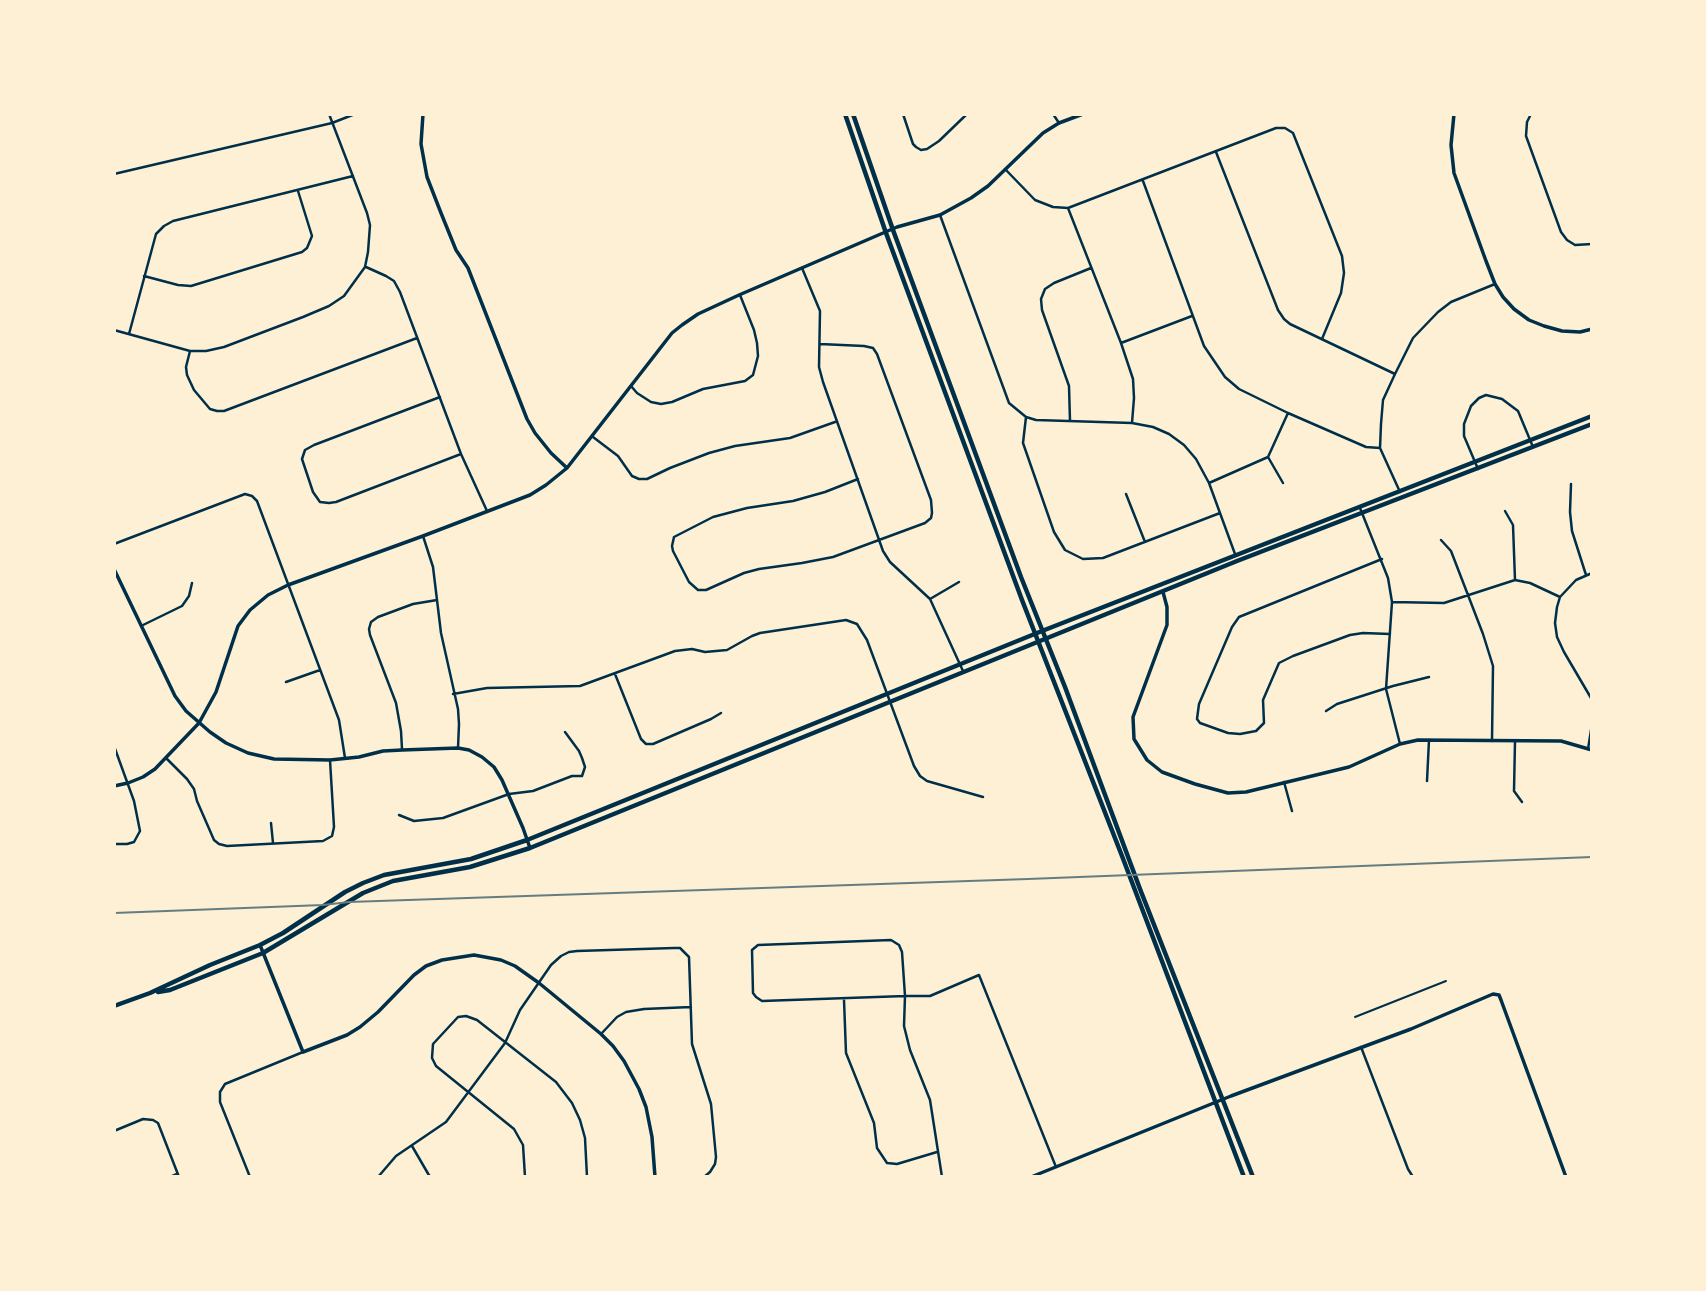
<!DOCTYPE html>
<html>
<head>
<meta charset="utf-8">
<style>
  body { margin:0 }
  #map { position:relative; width:1706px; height:1291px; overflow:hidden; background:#fdf0d5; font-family:Roboto,sans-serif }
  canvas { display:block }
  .frame { position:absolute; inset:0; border:116px solid #fdf0d5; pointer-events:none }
</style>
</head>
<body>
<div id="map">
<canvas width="1706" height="1291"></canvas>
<div class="frame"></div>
</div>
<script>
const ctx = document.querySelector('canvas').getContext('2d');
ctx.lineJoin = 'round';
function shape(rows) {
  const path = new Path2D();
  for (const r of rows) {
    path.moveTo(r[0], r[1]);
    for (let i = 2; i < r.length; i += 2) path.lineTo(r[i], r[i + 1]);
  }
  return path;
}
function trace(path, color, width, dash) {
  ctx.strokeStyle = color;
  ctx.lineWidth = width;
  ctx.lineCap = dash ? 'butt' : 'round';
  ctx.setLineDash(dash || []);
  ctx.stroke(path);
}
const service = shape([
  [1355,1017,1446,981]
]);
const minor = shape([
  [903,114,913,144,916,147,921,150,927,149,939,141,967,114],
  [1053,114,1059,123],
  [1531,114,1527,122,1526,136,1561,232,1567,240,1575,245,1592,244],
  [1216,152,1278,310,1284,319,1290,324,1395,374],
  [1005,169,1035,200,1053,207,1068,208,1276,128,1285,128,1293,133,1342,256,1344,273,1341,293,1322,339],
  [114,174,332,123,355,114],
  [1143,181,1204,346,1225,377,1239,389,1288,413,1366,447,1380,448],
  [1068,208,1121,343,1133,379,1134,398,1132,423],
  [940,215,1009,403,1026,417,1036,420,1132,423,1153,427,1169,434,1184,445,1196,459,1209,483,1235,554],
  [366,267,386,276,394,281,400,292,461,454,487,511],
  [802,268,820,311,819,367,823,382,883,551,890,562,930,599,963,671],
  [144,276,178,285,191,286,302,252,307,248,312,236,298,191],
  [114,330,190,351,206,351,224,347,303,317,329,306,344,296,365,267,368,252,370,225,367,213,329,114],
  [129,334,156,234,164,226,173,221,353,176],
  [1121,343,1192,316],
  [820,344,864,346,873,348,877,354,931,500,932,513,931,518,925,523,833,557,802,563,759,569,744,573,706,590,698,590,689,582,673,551,672,546,674,537,713,517,747,508,793,501,825,492,858,479],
  [190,351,186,367,187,375,194,390,210,409,217,411,224,411,417,338],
  [631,386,637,393,651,402,661,404,672,402,703,389,745,381,753,375,758,356,757,343,754,330,740,295],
  [440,397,314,445,305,450,302,459,313,492,320,502,329,503,336,502,461,454],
  [1026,417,1023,443,1054,532,1065,550,1083,559,1103,558,1220,513],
  [1070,421,1069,386,1042,310,1041,299,1045,289,1054,283,1091,268],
  [593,437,618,456,632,476,639,479,647,479,670,468,709,453,735,446,790,438,835,422],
  [1268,457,1283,483],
  [1478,469,1464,436,1464,424,1471,406,1479,398,1486,395,1502,399,1518,411,1533,447],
  [1209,483,1268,457,1288,413],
  [1571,484,1570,512,1572,531,1586,575],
  [1400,492,1380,448,1381,424,1383,400,1395,374,1413,338,1438,312,1451,302,1495,284],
  [1126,494,1145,542],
  [1360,508,1388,578,1392,602,1386,689,1400,744],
  [1505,511,1513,525,1515,580],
  [423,536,433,567,441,633,458,709,459,724,458,748],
  [1441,540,1451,551,1483,634,1493,666,1492,741],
  [114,544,245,494,252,496,257,501,339,720,345,758],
  [1382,559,1239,617,1232,627,1199,704,1197,719,1200,723,1228,733,1240,734,1256,731,1264,723,1263,700,1279,663,1293,656,1350,635,1363,633,1390,634],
  [1592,573,1576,580,1560,597,1557,607,1555,623,1557,637,1564,652,1591,698,1592,703],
  [930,599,959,582],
  [1392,602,1444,603,1515,580,1530,583,1560,597],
  [141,626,182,606,189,596,192,583],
  [615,674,641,739,646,744,653,744,711,719,721,713],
  [286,682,320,670],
  [453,694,487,688,580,686,675,651,692,649,705,652,727,650,752,636,760,633,846,620,857,624,867,640,914,766,920,776,927,781,983,797],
  [1326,711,1337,704,1393,686,1429,677],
  [1515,741,1514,791,1522,802],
  [114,746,134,801,140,831,134,842,127,844,114,844],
  [402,749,401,731,396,703,370,635,369,629,371,622,378,617,413,604,437,600],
  [1588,749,1592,724],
  [166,758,187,779,194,789,197,801,214,840,219,844,227,846,323,841,332,836,334,827,330,760],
  [1427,781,1429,740],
  [1284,782,1292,811],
  [399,815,414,821,443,818,509,794,533,791,572,776,582,776,585,767,582,758,579,751,565,732],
  [271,823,273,843],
  [844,1000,846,1053,874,1123,877,1148,887,1163,897,1164,937,1152],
  [601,1034,617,1017,626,1012,644,1009,691,1007],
  [1361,1047,1408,1169,1413,1177],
  [114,1131,143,1119,153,1120,158,1123,179,1177],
  [412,1146,430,1177],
  [170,1177,177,1174],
  [250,1177,220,1102,220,1092,225,1084,303,1052],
  [378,1177,396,1156,446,1122,505,1043,520,1010,551,965,561,956,569,952,577,951,674,948,680,948,689,957,692,1044,711,1104,716,1157,715,1164,710,1172,704,1177],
  [525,1177,523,1145,514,1129,436,1066,432,1058,433,1044,458,1017,466,1016,477,1020,556,1082,572,1103,580,1120,585,1138,587,1177],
  [942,1177,930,1100,910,1050,904,1026,905,996,762,1001,756,997,753,993,752,950,758,945,891,940,899,945,902,952,905,996,930,996,979,975,1056,1167]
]);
const tertiary = shape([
  [423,114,421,144,427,177,441,213,456,250,468,268,527,419,535,433,551,453,567,468],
  [1454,114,1451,145,1454,173,1486,261,1495,284,1503,297,1514,309,1529,320,1544,326,1562,331,1580,332,1592,329],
  [114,569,175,696,186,711,210,732,226,743,248,753,274,759,330,760,359,757,383,751,402,750,458,748,469,750,482,757,494,767,502,780,523,828,530,848],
  [1163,592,1167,607,1167,625,1133,717,1134,739,1147,760,1162,772,1195,784,1228,793,1246,792,1349,767,1400,744,1418,740,1561,741,1592,750],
  [114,786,128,783,143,777,155,769,199,723,216,692,238,626,250,610,268,595,288,585,423,536,530,495,546,485,567,468,672,333,682,325,698,314,739,295,897,227,940,215,971,198,988,186,1043,133,1059,123,1083,114],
  [260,945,303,1052,347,1035,360,1027,378,1012,414,975,426,966,442,960,474,955,501,960,515,966,539,983,601,1034,613,1046,624,1061,639,1089,646,1107,652,1137,655,1177],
  [1031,1177,1231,1096,1411,1029,1493,994,1499,995,1501,1000,1566,1177]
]);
const secondary = shape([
  [158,992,170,990,263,953,363,893,393,881,470,867,530,848,1237,561,1592,424],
  [114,1006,150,993,210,965,260,945,283,933,345,892,363,883,384,875,471,859,527,840,1042,631,1592,416]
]);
const primary = shape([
  [845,114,886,233,1022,600,1122,856,1244,1177],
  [853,114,893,230,1021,577,1065,687,1140,889,1253,1177]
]);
const rail = shape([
  [114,913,323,905,349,902,1028,879,1592,857]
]);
trace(service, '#003049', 2);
trace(minor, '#003049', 2.5);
trace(tertiary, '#003049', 3.5);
trace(secondary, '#003049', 4.5);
trace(primary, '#003049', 4.5);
trace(rail, '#657d81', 2);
</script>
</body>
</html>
